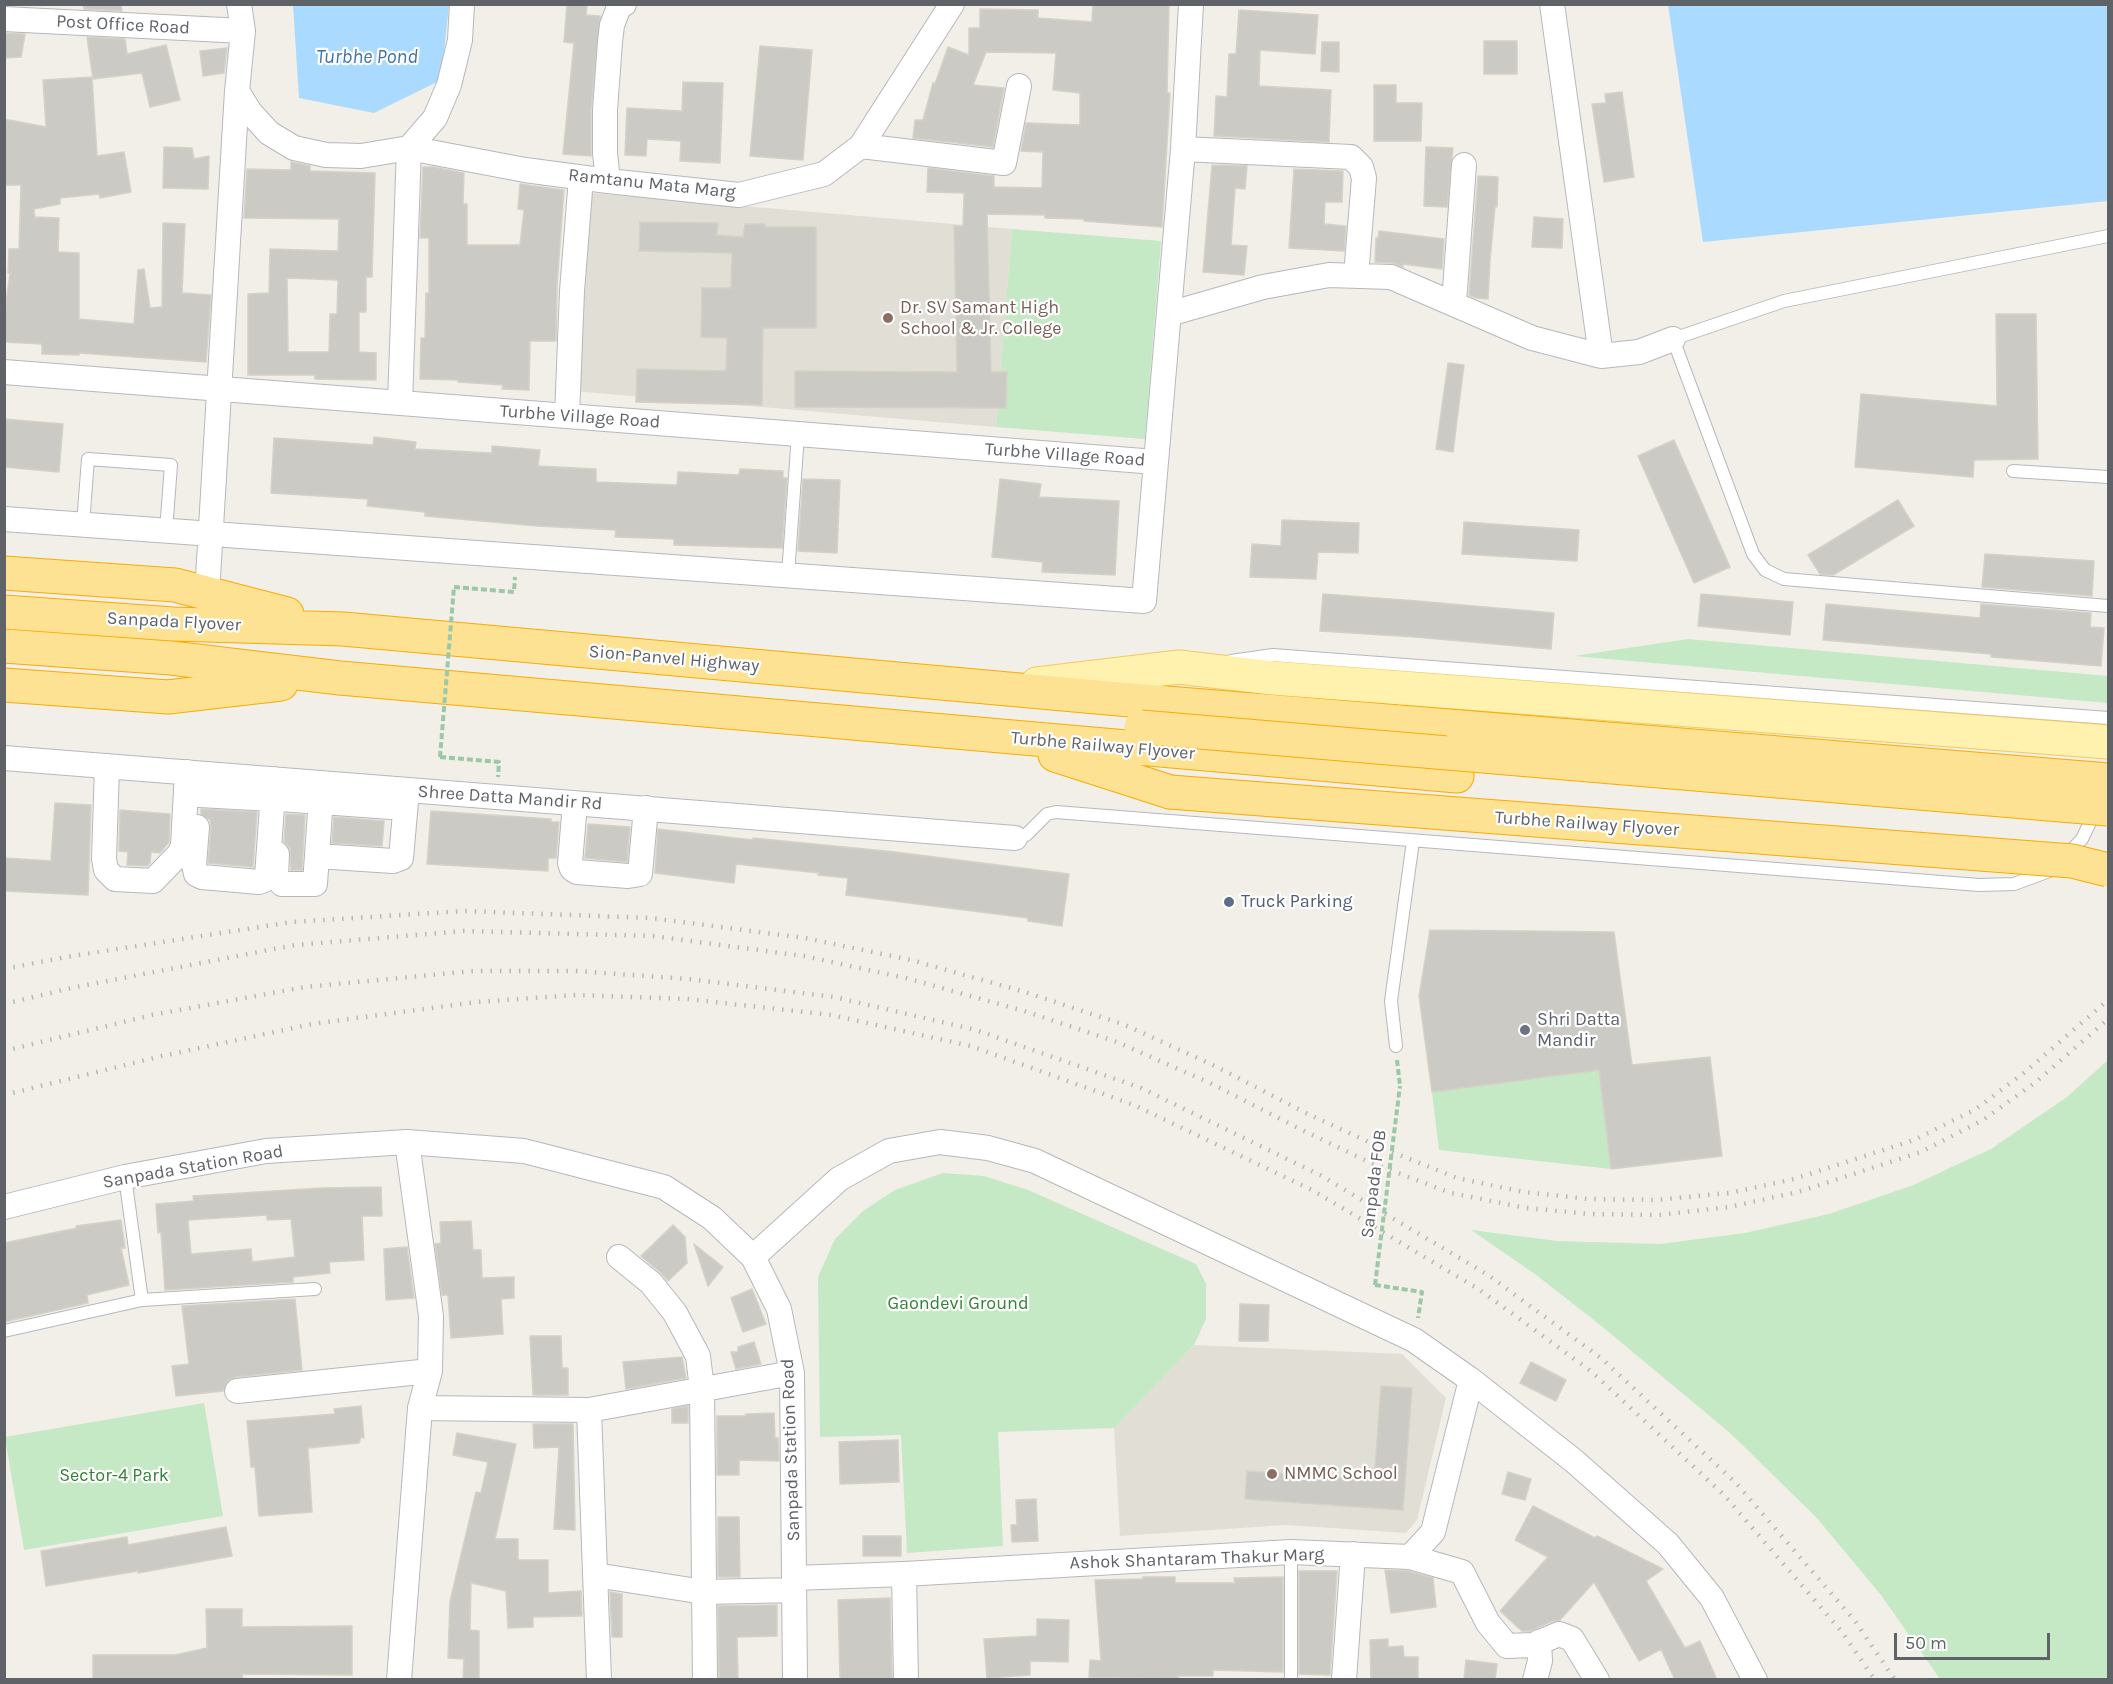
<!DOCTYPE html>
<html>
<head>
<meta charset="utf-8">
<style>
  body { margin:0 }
  #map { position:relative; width:2113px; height:1684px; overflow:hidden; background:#f1efe8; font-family:Karla,sans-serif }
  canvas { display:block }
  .frame { position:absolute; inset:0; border:6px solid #5f6368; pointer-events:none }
  .scale { position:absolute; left:1894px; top:1633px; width:156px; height:27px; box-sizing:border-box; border:3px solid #5f6368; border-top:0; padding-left:8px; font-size:18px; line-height:21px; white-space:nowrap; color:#5f6368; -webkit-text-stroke:4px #fff; paint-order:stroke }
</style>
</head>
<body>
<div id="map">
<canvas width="2113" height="1684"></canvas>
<div class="frame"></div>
<div class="scale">50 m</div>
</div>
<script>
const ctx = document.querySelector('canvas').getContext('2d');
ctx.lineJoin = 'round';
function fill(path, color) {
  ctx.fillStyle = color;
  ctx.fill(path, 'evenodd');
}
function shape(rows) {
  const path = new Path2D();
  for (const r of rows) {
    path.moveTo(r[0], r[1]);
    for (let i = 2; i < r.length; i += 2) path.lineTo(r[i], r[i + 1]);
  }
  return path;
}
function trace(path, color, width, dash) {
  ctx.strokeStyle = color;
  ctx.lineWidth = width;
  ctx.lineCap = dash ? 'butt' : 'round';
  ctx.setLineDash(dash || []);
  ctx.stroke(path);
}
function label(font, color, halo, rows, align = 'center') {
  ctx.font = font + ' Karla,sans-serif';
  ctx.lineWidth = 4.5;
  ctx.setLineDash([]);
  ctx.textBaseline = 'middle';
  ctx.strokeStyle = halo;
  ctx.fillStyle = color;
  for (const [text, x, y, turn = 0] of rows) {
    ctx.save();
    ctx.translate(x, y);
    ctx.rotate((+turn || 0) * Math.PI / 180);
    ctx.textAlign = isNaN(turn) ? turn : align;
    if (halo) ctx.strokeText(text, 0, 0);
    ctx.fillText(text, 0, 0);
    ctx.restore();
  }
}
const education = shape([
  [580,192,1012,229,996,427,562,390],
  [1194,1345,1402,1354,1446,1398,1417,1520,1406,1533,1286,1525,1120,1536,1114,1428]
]);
const green = shape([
  [1012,229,1161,241,1145,439,996,427],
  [1688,639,2108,676,2108,703,1574,656],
  [2108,1060,2108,1679,1940,1679,1881,1595,1816,1517,1729,1432,1599,1324,1535,1274,1471,1230,1557,1241,1660,1244,1745,1233,1829,1214,1911,1186,1991,1149,2067,1097],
  [1599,1070,1611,1169,1439,1150,1432,1092],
  [943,1173,984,1176,1028,1190,1196,1264,1206,1284,1206,1319,1194,1345,1114,1428,998,1432,1003,1546,907,1553,901,1435,820,1437,818,1277,835,1239,863,1211,895,1190],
  [204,1403,223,1516,24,1550,5,1437]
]);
const water = shape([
  [293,5,449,5,441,80,374,113,299,98],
  [1668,5,2108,5,2108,201,1703,242]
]);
const building = shape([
  [83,4,121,4,122,11,84,9,83,4],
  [567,4,587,4,586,15,600,16,591,109,591,156,563,154,574,43,564,42,567,4],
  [1093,4,1169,4,1167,93,1170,93,1162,227,1084,221,1084,219,1045,218,1045,215,987,214,991,372,1007,372,1006,408,795,407,795,371,957,372,954,226,963,226,964,193,927,192,928,168,994,176,994,187,1042,188,1043,152,1021,151,1026,123,1080,125,1080,93,1053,90,1056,53,986,52,973,85,1004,88,993,147,913,138,915,120,923,120,933,83,935,84,948,47,969,55,969,28,980,28,980,9,1038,10,1038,18,1092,22,1093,4],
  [1239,10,1318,15,1315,54,1260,50,1259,86,1331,90,1329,142,1214,136,1216,96,1227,97,1229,54,1236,54,1239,10],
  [4,33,25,34,21,57,4,58,4,33],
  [87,37,125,39,127,54,166,45,180,100,150,107,142,73,93,79,87,37],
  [1484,41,1517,41,1517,74,1484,74,1484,41],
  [1322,42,1339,42,1339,72,1321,71,1322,42],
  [760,46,812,50,803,160,750,156,760,46],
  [227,48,224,73,203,76,200,51,227,48],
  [92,77,97,156,124,152,131,192,100,198,99,194,60,198,60,204,34,209,35,217,59,218,58,252,79,253,79,319,134,324,138,270,144,269,150,308,162,307,163,223,185,224,182,293,211,295,206,362,79,353,79,355,42,354,42,344,4,342,4,317,10,273,8,273,9,249,19,249,21,185,4,185,4,119,46,127,43,80,92,77],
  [683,82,723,83,720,163,680,161,681,141,647,139,646,156,625,155,627,108,682,111,683,82],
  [1374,85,1396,85,1396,103,1422,103,1421,141,1374,141,1374,85],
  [1622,92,1634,177,1604,182,1592,104,1606,103,1605,94,1622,92],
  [164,147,192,148,194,159,209,156,208,189,163,188,164,147],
  [1426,147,1453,148,1447,207,1424,206,1426,147],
  [291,162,310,166,310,171,375,173,372,277,366,277,366,312,359,312,359,352,376,353,376,380,315,379,315,375,248,375,248,294,269,293,270,249,338,251,339,219,244,218,247,169,291,170,291,162],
  [287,278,338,280,337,314,330,314,329,352,288,352,287,278],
  [1212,165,1247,166,1245,189,1235,188,1231,245,1247,246,1244,275,1203,272,1212,165],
  [423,167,434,167,464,173,463,204,467,204,467,245,520,245,524,210,518,209,520,184,564,190,557,285,556,341,530,341,529,390,502,389,503,385,458,382,458,380,420,379,421,338,425,338,426,293,429,293,429,238,420,238,423,167],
  [1294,169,1343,171,1342,202,1325,202,1324,224,1346,226,1344,251,1289,248,1294,169],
  [1478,176,1498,177,1497,207,1495,207,1490,260,1488,299,1476,298,1469,295,1478,176],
  [1534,217,1563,219,1562,248,1532,247,1534,217],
  [640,222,718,223,717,235,743,237,745,224,765,224,765,227,816,227,816,328,763,328,762,405,636,402,637,369,726,371,727,338,701,337,702,288,731,288,732,253,639,251,640,222],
  [1379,231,1444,239,1442,269,1403,264,1403,267,1392,263,1375,262,1376,238,1378,238,1379,231],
  [1996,314,2036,314,2038,459,1974,460,1973,477,1855,467,1861,394,1997,406,1996,314],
  [1448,363,1464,365,1453,452,1436,449,1448,363],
  [4,419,63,424,59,472,4,467,4,419],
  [374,437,416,442,415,449,492,453,492,446,540,450,538,466,596,469,596,482,677,485,678,472,739,475,740,469,783,471,783,478,787,478,782,548,674,545,674,539,615,537,616,530,537,526,425,516,425,512,367,506,368,499,271,493,274,438,373,445,374,437],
  [1674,440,1730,567,1694,583,1638,456,1674,440],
  [803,479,840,480,837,553,798,551,803,479],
  [1000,479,1041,484,1039,497,1119,501,1115,575,1042,572,1043,562,992,557,1000,479],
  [1898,500,1914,526,1833,575,1820,574,1808,555,1898,500],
  [1282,520,1359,523,1358,553,1318,552,1316,579,1250,577,1252,544,1281,546,1282,520],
  [1464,522,1579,530,1577,561,1462,554,1464,522],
  [1985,554,2094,561,2092,596,1982,587,1985,554],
  [1323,594,1417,601,1554,613,1551,649,1415,637,1320,631,1323,594],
  [1701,594,1793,602,1790,635,1698,626,1701,594],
  [1826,604,1980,618,1981,604,2091,613,2090,627,2104,628,2101,666,1991,657,1991,654,1823,640,1826,604],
  [55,803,91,805,88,895,4,891,4,858,51,861,55,803],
  [201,809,257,812,253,867,208,863,211,828,210,820,201,814,201,809],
  [120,810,170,814,169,842,160,853,151,852,150,863,147,866,127,865,128,852,119,851,120,810],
  [431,811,551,819,551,822,559,822,556,858,548,858,548,871,427,864,431,811],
  [286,814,305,815,302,870,291,870,290,848,284,842,286,814],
  [334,817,384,821,382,846,332,843,334,817],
  [588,824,630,827,627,862,585,858,588,824],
  [658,829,753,840,753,838,895,852,1069,874,1062,926,1028,921,1028,918,846,895,848,878,818,875,819,873,736,864,734,883,655,873,658,829],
  [1430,930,1614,932,1632,1065,1710,1057,1722,1156,1611,1169,1599,1070,1432,1092,1419,996,1430,930],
  [381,1187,382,1216,362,1216,364,1260,329,1262,330,1273,293,1277,293,1282,165,1290,161,1232,158,1233,156,1204,194,1201,193,1196,322,1188,381,1187],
  [267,1215,267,1220,291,1219,295,1257,252,1262,251,1249,191,1254,188,1220,267,1215],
  [121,1220,125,1248,121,1248,129,1285,87,1295,88,1303,4,1322,4,1243,77,1228,76,1226,121,1220],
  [471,1221,473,1250,481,1250,482,1278,514,1277,514,1298,501,1299,503,1334,451,1338,448,1295,442,1295,435,1244,441,1243,440,1222,471,1221],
  [673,1225,685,1237,687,1263,668,1281,660,1272,641,1256,673,1225],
  [694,1244,723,1267,708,1286,694,1244],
  [407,1247,414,1298,386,1300,384,1249,407,1247],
  [752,1289,766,1324,743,1332,731,1298,752,1289],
  [295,1299,302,1370,236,1377,228,1380,223,1391,176,1396,172,1366,189,1364,182,1306,295,1299],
  [1240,1304,1269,1305,1268,1341,1239,1341,1240,1304],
  [530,1336,561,1336,562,1368,568,1368,568,1395,533,1395,530,1336],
  [754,1342,761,1364,736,1369,731,1352,738,1352,738,1347,754,1342],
  [682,1357,686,1378,626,1389,623,1362,682,1357],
  [1531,1362,1566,1380,1556,1401,1520,1383,1531,1362],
  [1381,1386,1412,1388,1403,1510,1245,1499,1247,1471,1374,1480,1381,1386],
  [361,1406,364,1438,361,1437,359,1443,308,1448,312,1512,259,1516,255,1467,251,1467,247,1421,335,1414,334,1409,361,1406],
  [688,1406,688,1423,672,1423,672,1409,688,1406],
  [774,1413,775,1438,778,1438,779,1461,739,1460,739,1475,717,1475,717,1416,746,1416,746,1414,774,1413],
  [533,1424,573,1424,575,1530,554,1529,559,1447,534,1448,533,1424],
  [457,1433,516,1444,495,1539,518,1539,518,1560,548,1560,548,1593,581,1591,582,1616,533,1617,533,1627,508,1628,506,1591,471,1583,470,1630,479,1631,479,1680,463,1680,464,1659,448,1658,450,1601,476,1492,481,1493,488,1462,453,1455,457,1433],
  [898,1440,899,1482,840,1484,839,1442,898,1440],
  [1508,1472,1531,1479,1525,1500,1502,1494,1508,1472],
  [1036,1499,1038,1541,1012,1542,1011,1525,1017,1525,1016,1500,1036,1499],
  [1533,1506,1595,1538,1597,1536,1663,1569,1646,1581,1685,1648,1700,1641,1717,1680,1675,1680,1661,1649,1639,1661,1594,1582,1559,1621,1553,1621,1530,1631,1522,1631,1500,1611,1548,1557,1515,1540,1533,1506],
  [718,1517,739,1517,740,1577,718,1577,718,1517],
  [226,1527,232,1556,138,1573,138,1571,46,1586,41,1551,127,1537,128,1545,226,1527],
  [863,1536,901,1536,901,1556,863,1556,863,1536],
  [1385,1570,1408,1571,1433,1578,1436,1607,1391,1613,1385,1570],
  [1299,1571,1337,1571,1330,1675,1299,1674,1299,1571],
  [1143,1577,1175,1577,1175,1583,1235,1583,1234,1578,1283,1577,1283,1672,1213,1670,1213,1676,1178,1676,1178,1679,1089,1677,1090,1660,1101,1661,1095,1580,1143,1579,1143,1577],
  [610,1592,622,1594,622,1637,612,1637,610,1592],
  [890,1598,892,1680,840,1680,838,1600,890,1598],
  [777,1605,777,1636,737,1637,738,1680,719,1680,718,1606,777,1605],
  [206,1609,242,1609,242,1627,352,1626,352,1675,242,1674,243,1680,93,1680,93,1655,175,1655,207,1648,206,1609],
  [1037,1619,1069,1620,1068,1662,1030,1661,1030,1675,987,1678,984,1639,1037,1636,1037,1619],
  [1388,1639,1388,1647,1403,1646,1404,1657,1418,1657,1418,1680,1371,1680,1370,1640,1388,1639],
  [1466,1660,1497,1664,1495,1680,1464,1680,1466,1660]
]);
const path = shape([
  [454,587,514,592,515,577],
  [440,757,499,762,498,777],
  [1397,1060,1400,1086],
  [1375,1285,1422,1292,1418,1318]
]);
const service = shape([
  [2108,236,1784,301,1673,339,1753,554,1765,570,1784,579,2108,606],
  [2013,471,2108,477],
  [83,524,88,459,171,465,166,531],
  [788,575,798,434],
  [1231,661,1273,655,2108,718],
  [1015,838,1026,835,1047,814,1056,812,1979,885,2014,884,2052,870],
  [2065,857,2082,839,2096,810],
  [1396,1046,1391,1001,1413,841],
  [125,1177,142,1300],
  [4,1331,142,1300,315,1289],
  [1291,1552,1291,1680]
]);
const minor = shape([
  [239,4,243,31,237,91,250,112,269,133,294,148,326,155,361,156,409,148,435,118,449,85,460,40,462,4],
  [1552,4,1601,356],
  [4,19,243,31],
  [861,146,1004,163,1019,86],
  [1183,149,1351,157,1361,167,1364,178,1356,276],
  [608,181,605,153,605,110,610,42,612,25,619,7,624,4],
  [1454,303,1464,165],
  [1169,314,1263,287,1329,275,1391,277,1532,338,1601,356,1639,352,1673,339],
  [4,372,1156,462],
  [400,403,409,148,525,170,608,181,739,195,824,174,861,146,952,4],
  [567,416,572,291,581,178],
  [4,519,1144,601,1183,149,1191,4],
  [207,594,237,91],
  [4,758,1015,838],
  [107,766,104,859,106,870,115,879,153,881,179,854,183,846,187,772],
  [199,795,273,799],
  [280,799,405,808],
  [575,803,570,863,572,869,577,872,628,876,640,874,646,808],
  [197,827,194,865,196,874,202,877,259,882,264,880,267,876,274,779],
  [277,854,276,876,282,884,315,884,322,783],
  [317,856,393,861,401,858,407,790],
  [4,1207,125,1177,266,1151,407,1142,524,1151,664,1187,712,1218,753,1257,779,1309,792,1373,795,1680],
  [619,1257,651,1283,675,1313,698,1356,702,1389,705,1680],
  [753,1257,839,1179,889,1151,940,1142,988,1148,1035,1161,1414,1340,1471,1380,1574,1461,1668,1544,1712,1598,1755,1680],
  [237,1391,430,1371],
  [420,1408,589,1410,792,1373],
  [589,1410,599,1680],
  [1410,1557,1462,1572,1488,1623,1507,1646,1533,1645,1559,1634,1572,1639,1597,1680],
  [904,1574,906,1680],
  [595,1575,704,1592,794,1590],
  [794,1578,904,1574,1291,1552,1410,1557,1433,1532,1471,1380],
  [399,1680,420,1408,430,1371,431,1316,407,1142],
  [1344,1680,1353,1554],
  [1535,1680,1540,1661,1539,1642]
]);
const primary = shape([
  [1037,684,1179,667,1272,678,2108,742]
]);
const motorway = shape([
  [4,573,175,585,287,614],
  [4,612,173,624,343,629,1130,700,1461,727],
  [4,646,171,658,340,678,1457,776],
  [4,685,168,697,281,684],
  [1055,755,1170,792]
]);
const rail = shape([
  [4,969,66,957,292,922,464,911,651,918,805,938,911,960,1025,992,1125,1025,1215,1066,1310,1115,1382,1148,1457,1178,1524,1192,1588,1199,1656,1200,1729,1193,1794,1179,1914,1140,1976,1109,2025,1072,2108,1000],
  [4,1004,76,987,295,945,464,931,653,936,804,956,906,978,1024,1011,1117,1042,1210,1083,1302,1130,1371,1163,1451,1193,1526,1208,1590,1214,1659,1215,1729,1207,1798,1192,1921,1152,1983,1120,2036,1082,2108,1019],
  [4,1051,152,1015,305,987,473,971,576,971,688,979,834,997,976,1030,1141,1088,1320,1175,1488,1275,1601,1358,1736,1483,1855,1621,1895,1680],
  [4,1095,162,1056,312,1024,476,1002,576,995,688,999,831,1015,971,1046,1134,1105,1312,1190,1480,1290,1592,1372,1724,1495,1842,1632,1875,1680]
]);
const pathBridge = shape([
  [440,757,454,587],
  [1375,1285,1400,1086]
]);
const motorwayBridge = shape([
  [1141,727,2108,809],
  [1461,727,2108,780],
  [1170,792,2072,861,2108,870]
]);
const markers = [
  [888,318,6,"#8d6e63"],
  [1229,902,6,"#5c6f8a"],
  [1525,1030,6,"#6b7280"],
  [1272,1474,6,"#8d6e63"]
];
const streetNames = [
  ["Post Office Road",123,25,3],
  ["Ramtanu Mata Marg",652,184,6],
  ["Turbhe Village Road",580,417,4],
  ["Turbhe Village Road",1065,455,4],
  ["Sanpada Flyover",174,622,3],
  ["Sion-Panvel Highway",674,659,5],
  ["Turbhe Railway Flyover",1103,746,5],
  ["Shree Datta Mandir Rd",510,798,4],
  ["Turbhe Railway Flyover",1587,824,4],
  ["Sanpada Station Road",193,1167,-10],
  ["Sanpada FOB",1374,1184,-83],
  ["Sanpada Station Road",791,1450,-92],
  ["Ashok Shantaram Thakur Marg",1197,1559,-2]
];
const educationNames = [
  ["Dr. SV Samant High",900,308],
  ["School & Jr. College",900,329],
  ["NMMC School",1284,1474]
];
const serviceNames = [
  ["Truck Parking",1241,902]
];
const worshipNames = [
  ["Shri Datta",1537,1020],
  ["Mandir",1537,1041]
];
const parkNames = [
  ["Gaondevi Ground",958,1304],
  ["Sector-4 Park",114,1476]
];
const waterNames = [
  ["Turbhe Pond",367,57]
];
fill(education, '#e1ded6');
fill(green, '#c5e8c5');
fill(water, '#aadaff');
fill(building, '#cccac5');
trace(building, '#d6d1c6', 1.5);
trace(service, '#b5b8bc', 14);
trace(minor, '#b5b8bc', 26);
trace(primary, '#f2c960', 35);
trace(motorway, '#f9ab00', 35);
trace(path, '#9cc7a9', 4, [6, 3]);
trace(service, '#fff', 12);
trace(minor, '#fff', 24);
trace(primary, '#fff2af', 33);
trace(motorway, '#fde293', 33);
trace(rail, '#b6b7b8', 4.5, [1.5, 8]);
trace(motorwayBridge, '#f9ab00', 35, []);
trace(pathBridge, '#9cc7a9', 4, [6, 3]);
trace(motorwayBridge, '#fde293', 33);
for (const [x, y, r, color] of markers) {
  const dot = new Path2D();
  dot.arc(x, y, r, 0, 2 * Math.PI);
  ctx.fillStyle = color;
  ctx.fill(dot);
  trace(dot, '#fff', 2);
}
label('18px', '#5f6368', '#fff', streetNames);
label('18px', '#785e54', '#fff', educationNames, 'left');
label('18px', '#4e5e75', '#fff', serviceNames, 'left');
label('18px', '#5b616d', '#fff', worshipNames, 'left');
label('18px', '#348238', '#fff', parkNames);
label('italic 20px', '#4174aa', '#fff', waterNames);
</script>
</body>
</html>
